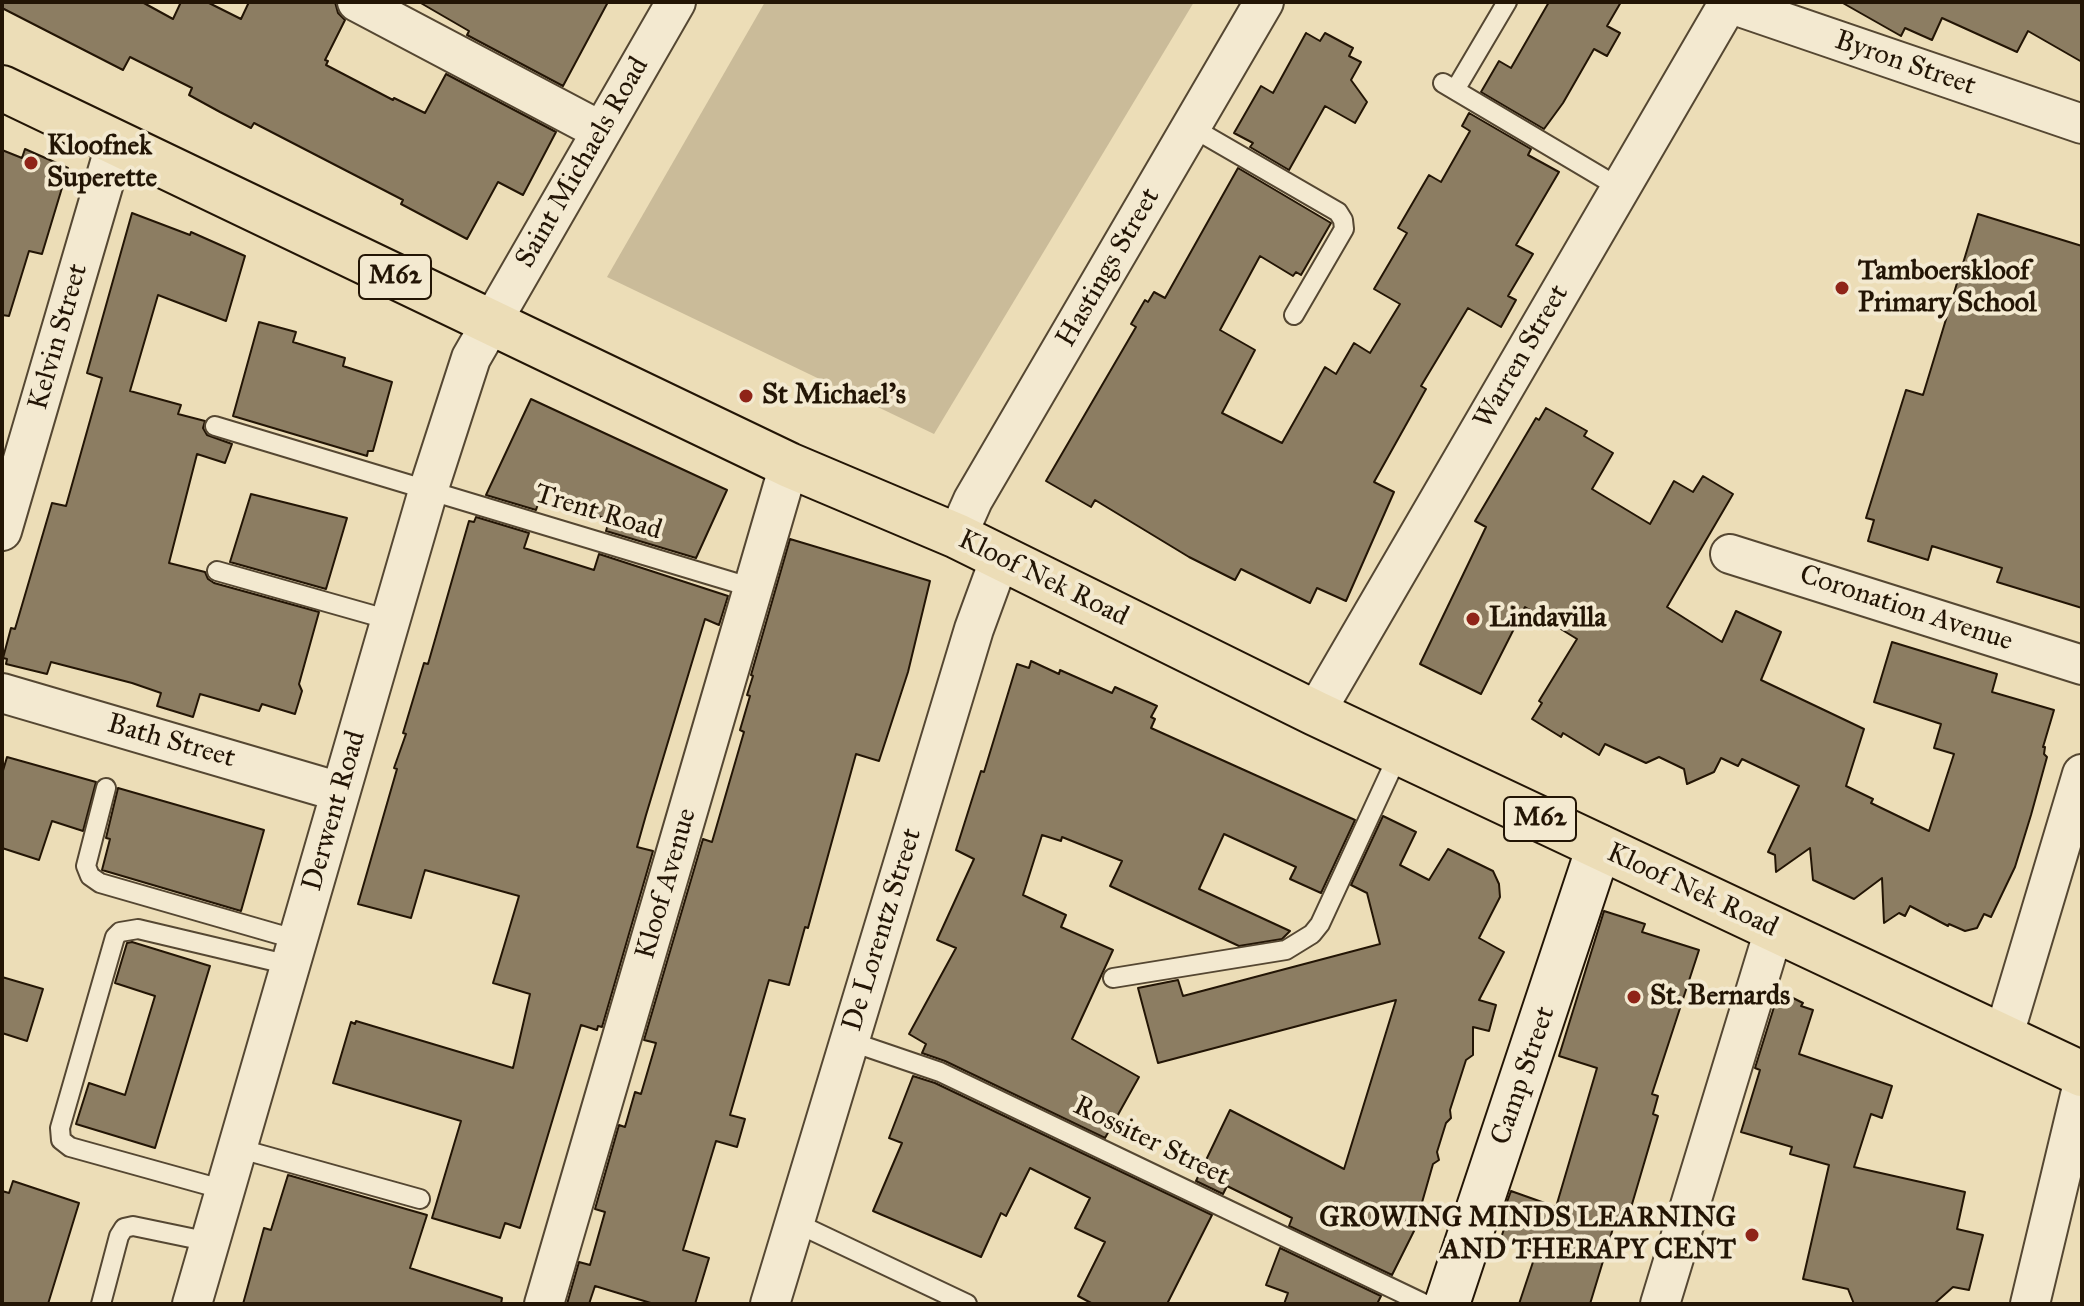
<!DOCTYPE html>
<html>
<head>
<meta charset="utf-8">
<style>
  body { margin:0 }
  #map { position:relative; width:2084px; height:1306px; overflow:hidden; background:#ecddb7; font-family:"IM FELL Great Primer",serif }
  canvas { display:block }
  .frame { position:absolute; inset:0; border:4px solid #231505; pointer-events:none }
</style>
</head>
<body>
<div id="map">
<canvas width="2084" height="1306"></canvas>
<div class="frame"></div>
</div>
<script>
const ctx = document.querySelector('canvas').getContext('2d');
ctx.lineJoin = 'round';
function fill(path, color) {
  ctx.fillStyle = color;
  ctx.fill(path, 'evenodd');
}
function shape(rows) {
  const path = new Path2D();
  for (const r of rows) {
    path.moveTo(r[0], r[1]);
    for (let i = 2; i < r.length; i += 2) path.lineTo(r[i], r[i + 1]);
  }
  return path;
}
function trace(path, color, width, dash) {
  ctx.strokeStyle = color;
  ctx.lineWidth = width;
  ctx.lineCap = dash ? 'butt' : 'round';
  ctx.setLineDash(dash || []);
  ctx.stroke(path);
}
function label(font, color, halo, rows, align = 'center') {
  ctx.font = font + ' "IM FELL Great Primer",serif';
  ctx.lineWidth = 8;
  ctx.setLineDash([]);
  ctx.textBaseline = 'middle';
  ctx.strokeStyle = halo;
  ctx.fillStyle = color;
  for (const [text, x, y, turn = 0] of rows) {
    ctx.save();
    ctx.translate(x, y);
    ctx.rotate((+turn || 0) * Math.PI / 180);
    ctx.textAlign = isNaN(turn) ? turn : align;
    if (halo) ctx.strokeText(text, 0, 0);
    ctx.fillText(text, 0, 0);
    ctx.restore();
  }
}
const green = shape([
  [765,2,1194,2,934,434,607,277]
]);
const building = shape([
  [2,2,142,2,173,19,181,2,207,2,241,19,249,2,335,2,338,13,345,20,325,60,328,61,326,65,393,100,394,98,425,113,446,74,556,132,523,195,498,182,467,239,401,204,403,200,254,123,251,128,220,112,189,95,192,88,130,57,123,70,2,8,2,2],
  [419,2,608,2,563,86,467,35,469,31,419,2],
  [1549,2,1621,2,1607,26,1620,33,1607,56,1594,49,1563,103,1544,129,1481,92,1499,61,1511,68,1549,2],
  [1841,2,2082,2,2082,62,2028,31,2017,52,1942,18,1932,40,1905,28,1901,36,1841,2],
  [1306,33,1320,41,1325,33,1353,48,1349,56,1361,62,1351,80,1367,102,1355,123,1325,106,1289,170,1250,147,1253,143,1234,133,1261,86,1273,93,1306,33],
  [1469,113,1531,149,1528,155,1559,172,1516,245,1533,254,1508,296,1516,300,1501,327,1468,308,1421,386,1426,389,1374,482,1394,492,1346,601,1317,588,1310,603,1241,569,1235,580,1189,557,1095,500,1091,507,1046,481,1136,327,1131,324,1145,300,1148,302,1154,292,1165,298,1238,168,1331,223,1301,275,1296,272,1293,276,1260,256,1220,330,1255,350,1222,413,1282,443,1325,367,1336,374,1354,343,1370,353,1400,304,1374,289,1407,233,1398,228,1429,175,1441,182,1470,131,1462,126,1469,113],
  [25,149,68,168,42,254,29,251,9,316,2,315,2,150,22,158,25,149],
  [132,213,190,235,191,232,245,256,226,321,158,295,130,391,181,405,178,414,205,421,203,428,207,435,232,444,225,463,197,454,169,563,205,572,208,579,214,583,319,612,299,684,302,691,295,714,262,704,259,711,200,694,193,717,157,706,161,693,132,683,51,662,47,674,6,664,7,659,3,658,11,628,15,629,52,503,66,506,102,378,87,373,132,213],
  [1978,214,2082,246,2082,608,1997,582,2002,568,1932,546,1928,560,1868,541,1874,520,1866,518,1906,390,1923,395,1978,214],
  [259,322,296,332,293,342,345,358,343,366,392,382,373,451,368,451,367,456,233,416,259,322],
  [531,399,727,490,696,558,606,531,609,521,543,489,536,510,486,495,531,399],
  [1546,408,1587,431,1584,436,1613,453,1592,489,1650,524,1674,481,1693,492,1703,476,1733,494,1667,607,1722,642,1736,611,1781,632,1761,680,1864,729,1846,786,1873,799,1871,803,1929,831,1954,754,1934,748,1941,724,1874,702,1892,642,1997,674,1992,692,2054,710,2043,747,2045,747,2044,754,2047,757,2031,815,2015,867,1991,917,1984,914,1977,928,1965,931,1949,924,1948,926,1910,906,1905,916,1899,913,1884,923,1882,878,1854,899,1813,880,1810,848,1776,872,1775,855,1768,852,1799,786,1742,759,1738,766,1721,758,1714,772,1687,784,1684,769,1659,757,1646,763,1605,744,1599,755,1563,733,1561,737,1532,719,1542,703,1539,701,1577,639,1525,607,1481,694,1420,664,1486,527,1475,521,1536,418,1539,420,1546,408],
  [251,494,347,518,326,589,230,562,251,494],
  [476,517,529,533,524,548,594,570,599,554,728,596,719,625,705,619,646,815,637,847,653,851,602,1027,598,1026,597,1030,581,1025,520,1228,505,1223,500,1238,432,1218,461,1121,333,1083,351,1022,355,1024,356,1021,513,1068,530,994,493,983,519,896,425,870,411,918,358,904,397,769,394,768,406,734,403,733,424,663,428,664,469,521,474,522,476,517],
  [790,539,930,581,908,672,879,761,856,754,808,928,805,927,789,985,769,980,730,1115,745,1119,737,1147,716,1141,683,1250,709,1258,695,1304,654,1304,595,1286,589,1304,567,1304,579,1262,590,1265,605,1212,595,1209,619,1125,625,1127,635,1092,641,1094,656,1043,644,1040,703,839,712,842,744,732,740,730,750,696,747,695,753,676,751,675,790,539],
  [1031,661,1059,674,1060,670,1112,693,1115,687,1157,706,1151,717,1155,719,1151,728,1355,820,1321,893,1290,879,1296,867,1224,834,1199,889,1290,931,1282,939,1239,946,1110,886,1122,861,1062,837,1061,841,1042,835,1023,895,1066,915,1061,927,1113,950,1072,1039,1139,1077,1105,1138,945,1061,922,1053,926,1044,909,1034,956,948,937,940,974,859,956,850,981,771,984,772,1017,664,1029,668,1031,661],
  [7,757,96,782,83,831,52,821,39,860,2,848,2,774,7,757],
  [118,788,264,830,241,911,102,870,110,839,106,838,118,788],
  [1383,816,1416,832,1400,865,1429,880,1448,849,1493,871,1499,884,1500,897,1479,938,1504,952,1479,1000,1496,1005,1489,1031,1473,1027,1473,1055,1466,1060,1450,1110,1451,1118,1446,1123,1437,1152,1439,1160,1433,1164,1421,1206,1425,1209,1392,1275,1289,1226,1292,1218,1227,1186,1223,1194,1196,1181,1230,1110,1344,1169,1396,1000,1158,1063,1138,988,1178,980,1183,996,1380,944,1367,893,1351,885,1383,816],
  [1604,911,1645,924,1642,932,1699,950,1652,1094,1658,1096,1653,1114,1658,1116,1625,1228,1614,1225,1590,1304,1519,1304,1536,1253,1500,1241,1506,1223,1503,1213,1511,1191,1556,1207,1597,1068,1559,1056,1604,911],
  [132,942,210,966,155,1148,76,1124,89,1083,125,1095,155,996,115,983,127,943,132,942],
  [2,977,43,989,27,1041,2,1033,2,977],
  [1779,991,1803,1003,1801,1006,1813,1010,1799,1054,1892,1086,1882,1118,1871,1114,1854,1167,1965,1192,1957,1229,1983,1235,1969,1290,1953,1287,1934,1304,1854,1304,1848,1289,1803,1279,1829,1165,1790,1154,1792,1147,1741,1132,1760,1070,1755,1068,1779,991],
  [913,1076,935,1083,1212,1215,1167,1304,1093,1304,1078,1296,1105,1242,1075,1228,1090,1198,1030,1168,1006,1216,1001,1213,981,1257,873,1211,902,1143,889,1138,913,1076],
  [288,1175,427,1215,410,1268,502,1298,501,1304,243,1304,264,1228,271,1230,288,1175],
  [13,1181,79,1203,48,1304,2,1304,2,1191,9,1193,13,1181],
  [1280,1248,1381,1296,1377,1304,1284,1304,1288,1293,1266,1285,1280,1248]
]);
const lane = shape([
  [1443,83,1620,188],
  [1455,90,1507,2],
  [1191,127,1338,212,1343,220,1344,229,1294,315],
  [215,426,753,588],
  [217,571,390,620],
  [106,788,86,866,90,876,100,883,298,940],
  [1113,978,1286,950,1312,934,1320,924,1399,753],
  [849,1041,940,1072,1425,1304],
  [237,1148,420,1199],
  [225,1190,70,1147,61,1140,60,1128,115,937,120,932,138,929,290,965],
  [794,1222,967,1304],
  [101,1304,119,1236,124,1228,133,1226,210,1242]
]);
const street = shape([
  [357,2,601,131],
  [1728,3,2082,124],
  [2,531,116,142],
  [957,536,973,500,1264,2],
  [1730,554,2082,665],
  [2,693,340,792],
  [1315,713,1729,2],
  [2003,1038,2082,774],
  [192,1304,428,491,471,358,676,2],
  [544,1304,789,465],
  [770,1304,974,629,1000,558],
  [1660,1304,1774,930],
  [2030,1304,2082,1087]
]);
const secondary = shape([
  [1447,1304,1599,847]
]);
const primary = shape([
  [2,88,789,465,957,536,1315,713,2082,1074]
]);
const markers = [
  [31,163,8,"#8f2418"],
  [1842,288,8,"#8f2418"],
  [746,396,8,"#8f2418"],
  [1473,619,8,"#8f2418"],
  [1634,997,8,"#8f2418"],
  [1752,1235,8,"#8f2418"]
];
const shields = [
  [395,277,72],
  [1540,819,72]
];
const shieldNames = [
  ["M62",395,277],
  ["M62",1540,819]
];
const streetNames = [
  ["Byron Street",1905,64,19],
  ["Saint Michaels Road",583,163,-60],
  ["Hastings Street",1109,268,-60],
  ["Kelvin Street",59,337,-74],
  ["Warren Street",1522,357,-60],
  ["Trent Road",598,513,17],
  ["Kloof Nek Road",1043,579,26],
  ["Coronation Avenue",1906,609,18],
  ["Bath Street",171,742,16],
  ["Derwent Road",335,811,-74],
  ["Kloof Avenue",667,884,-74],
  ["Kloof Nek Road",1692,891,25],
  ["De Lorentz Street",883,930,-73],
  ["Camp Street",1524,1076,-71],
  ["Rossiter Street",1151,1142,26]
];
const poiNames = [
  ["Kloofnek",47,147],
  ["Superette",47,179],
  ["Tamboerskloof",1858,272],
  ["Primary School",1858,304],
  ["St Michael's",762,396],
  ["Lindavilla",1489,619],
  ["St. Bernards",1650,997],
  ["GROWING MINDS LEARNING",1736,1219,"right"],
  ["AND THERAPY CENT",1736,1251,"right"]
];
fill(green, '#cabb99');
fill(building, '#8c7d62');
trace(building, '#231505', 2);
trace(lane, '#554732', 22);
trace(street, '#554732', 42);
trace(secondary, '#231505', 48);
trace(primary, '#231505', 48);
trace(lane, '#f3e9d0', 18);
trace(street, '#f3e9d0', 38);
trace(secondary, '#f3e9d0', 44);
trace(primary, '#ecddb7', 44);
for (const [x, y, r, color] of markers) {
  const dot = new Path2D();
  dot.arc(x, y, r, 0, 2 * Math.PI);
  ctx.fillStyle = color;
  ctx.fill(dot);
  trace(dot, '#f3e9d0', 3);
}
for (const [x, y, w] of shields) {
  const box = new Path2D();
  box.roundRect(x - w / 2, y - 22, w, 44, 6);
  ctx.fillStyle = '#f3e9d0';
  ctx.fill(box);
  trace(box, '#231505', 2);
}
label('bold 26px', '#231505', null, shieldNames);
label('28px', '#231505', '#f3e9d0', streetNames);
label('bold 28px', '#231505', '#f3e9d0', poiNames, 'left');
</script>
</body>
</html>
